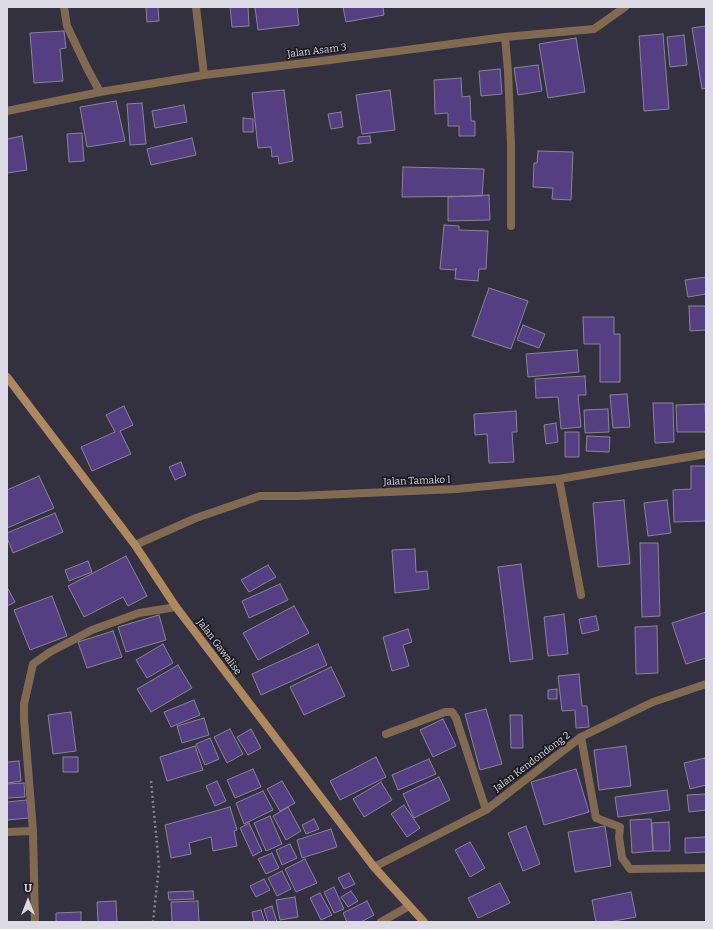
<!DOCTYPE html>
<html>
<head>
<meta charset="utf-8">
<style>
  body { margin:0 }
  #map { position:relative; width:713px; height:929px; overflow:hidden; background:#33303f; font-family:Bitter,serif }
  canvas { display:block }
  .frame { position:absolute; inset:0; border:8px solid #dcdbe5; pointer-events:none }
  .north { position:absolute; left:8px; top:881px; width:40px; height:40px; -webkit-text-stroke:3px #1a1920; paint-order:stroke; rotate:0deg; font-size:11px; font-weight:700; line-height:16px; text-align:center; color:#dcdbe5 }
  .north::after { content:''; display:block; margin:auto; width:14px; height:18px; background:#dcdbe5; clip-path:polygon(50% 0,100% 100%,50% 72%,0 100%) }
</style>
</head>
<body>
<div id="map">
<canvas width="713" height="929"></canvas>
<div class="frame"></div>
<div class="north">U</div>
</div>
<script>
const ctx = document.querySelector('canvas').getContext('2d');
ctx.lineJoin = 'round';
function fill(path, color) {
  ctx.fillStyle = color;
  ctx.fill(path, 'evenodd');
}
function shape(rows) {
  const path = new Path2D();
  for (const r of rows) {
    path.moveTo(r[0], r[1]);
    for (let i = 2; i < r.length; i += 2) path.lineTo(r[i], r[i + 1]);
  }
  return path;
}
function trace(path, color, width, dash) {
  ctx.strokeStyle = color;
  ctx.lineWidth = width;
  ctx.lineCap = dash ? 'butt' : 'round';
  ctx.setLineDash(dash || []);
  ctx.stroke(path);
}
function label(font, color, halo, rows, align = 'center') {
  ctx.font = font + ' Bitter,serif';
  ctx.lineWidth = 3.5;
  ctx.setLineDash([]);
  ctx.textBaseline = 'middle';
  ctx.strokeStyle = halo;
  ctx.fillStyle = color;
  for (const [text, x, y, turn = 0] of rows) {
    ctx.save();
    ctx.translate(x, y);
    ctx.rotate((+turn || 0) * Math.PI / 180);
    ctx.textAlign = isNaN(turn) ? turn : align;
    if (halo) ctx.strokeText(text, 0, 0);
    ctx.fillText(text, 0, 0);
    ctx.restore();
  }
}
const building = shape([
  [146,7,158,7,159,21,147,22,146,7],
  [230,7,248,7,249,26,232,27,230,7],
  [255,7,297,7,299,25,258,30,255,7],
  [343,7,383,7,384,15,346,22,343,7],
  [706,26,706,88,702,89,692,28,706,26],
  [64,31,66,48,60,49,63,81,34,83,30,33,64,31],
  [663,34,669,109,644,111,639,36,663,34],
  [684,35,687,65,670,67,667,37,684,35],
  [576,38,585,92,548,98,539,44,576,38],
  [538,65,542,91,518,95,514,68,538,65],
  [500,69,502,94,481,96,479,71,500,69],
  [461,78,462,97,470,96,471,121,475,121,475,136,459,136,459,126,448,126,448,113,435,114,434,80,461,78],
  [284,90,293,161,279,164,278,156,272,157,271,147,258,148,252,93,284,90],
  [390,90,395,130,362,134,356,95,390,90],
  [116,101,125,141,87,147,80,107,116,101],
  [142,103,146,144,130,145,127,104,142,103],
  [184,105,187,122,155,128,152,111,184,105],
  [341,112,343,127,331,129,328,114,341,112],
  [243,118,253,119,253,132,243,132,243,118],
  [82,133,84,161,69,162,67,134,82,133],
  [22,136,27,170,7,173,7,139,22,136],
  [370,136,371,143,358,144,358,137,370,136],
  [192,138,196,155,151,165,147,149,192,138],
  [538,151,573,152,571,200,552,199,553,188,533,187,534,163,537,163,538,151],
  [403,167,484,169,482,196,402,197,403,167],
  [489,195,490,220,448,221,448,197,489,195],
  [444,225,459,226,459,230,488,231,486,269,479,269,478,281,455,279,456,268,456,270,440,269,444,225],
  [706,277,706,294,688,297,685,280,706,277],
  [489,288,528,301,511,349,472,336,489,288],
  [689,306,706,306,706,330,690,331,689,306],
  [583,317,614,317,614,334,620,334,620,382,600,382,600,344,584,344,583,317],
  [523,325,545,334,539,348,517,340,523,325],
  [577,350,579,372,528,377,526,354,577,350],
  [585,376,586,395,578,395,581,427,561,429,558,397,536,398,535,379,585,376],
  [627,394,630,427,613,428,610,395,627,394],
  [653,403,673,403,674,442,655,443,653,403],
  [705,404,706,432,677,432,676,405,705,404],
  [124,406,133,425,120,431,131,454,92,471,81,447,115,432,106,415,124,406],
  [608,409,609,432,585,433,584,410,608,409],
  [516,411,517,432,512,432,514,462,489,463,487,434,475,435,474,414,516,411],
  [556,423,558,442,546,444,544,425,556,423],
  [565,432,579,432,579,457,565,457,565,432],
  [587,436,610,437,609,452,586,451,587,436],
  [181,462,186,475,175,480,169,467,181,462],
  [691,466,706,466,706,521,674,522,673,490,691,489,691,466],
  [39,476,54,508,7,528,7,490,39,476],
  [624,500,630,564,598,567,593,503,624,500],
  [667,500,671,533,648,536,644,503,667,500],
  [55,513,63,532,13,553,7,538,7,533,55,513],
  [640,543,658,543,660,616,642,617,640,543],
  [415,549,416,572,427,571,429,589,395,593,392,550,415,549],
  [126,556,147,596,128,606,123,597,84,617,68,586,126,556],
  [88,561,92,572,69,581,65,570,88,561],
  [521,564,533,659,510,662,498,567,521,564],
  [268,565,276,577,249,592,241,580,268,565],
  [280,584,288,600,249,618,242,601,280,584],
  [7,587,15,602,7,606,7,587],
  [52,596,67,636,30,650,14,610,52,596],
  [294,606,309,633,258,660,243,633,294,606],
  [706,612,706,658,686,664,672,623,706,612],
  [564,614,568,654,548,656,544,617,564,614],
  [159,615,166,640,126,652,118,627,159,615],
  [596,616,599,630,582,634,579,619,596,616],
  [657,626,658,673,636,674,635,627,657,626],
  [408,629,412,642,403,645,409,666,392,671,383,637,408,629],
  [113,631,122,657,87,668,78,642,113,631],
  [163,644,173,663,147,678,136,660,163,644],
  [318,644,327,665,261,695,252,674,318,644],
  [178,665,192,688,151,712,137,689,178,665],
  [331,667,345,696,304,715,290,687,331,667],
  [579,674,582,706,587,706,589,727,576,728,575,710,562,711,558,676,579,674],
  [557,689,557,699,548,699,548,690,557,689],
  [194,700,200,715,171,727,164,712,194,700],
  [486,709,502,764,480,770,465,714,486,709],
  [71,712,76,751,53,754,48,715,71,712],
  [510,715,522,715,523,748,511,748,510,715],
  [204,718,209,735,182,743,177,726,204,718],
  [443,719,456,746,433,757,420,730,443,719],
  [230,729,243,754,227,763,214,737,230,729],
  [251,729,261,748,248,755,237,737,251,729],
  [210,738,219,759,205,765,196,744,210,738],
  [195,746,203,770,167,781,160,757,195,746],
  [626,746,631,786,599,790,594,750,626,746],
  [63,757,78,757,78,772,63,772,63,757],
  [376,757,386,777,340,800,330,781,376,757],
  [705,758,706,764,706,785,690,789,684,763,705,758],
  [429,759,436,774,398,790,392,775,429,759],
  [19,761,21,781,7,783,7,762,19,761],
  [253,769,261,787,235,798,227,780,253,769],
  [576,769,589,812,544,825,531,782,576,769],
  [439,777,450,800,414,818,403,794,439,777],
  [217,781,226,801,215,806,206,786,217,781],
  [282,781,295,803,280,811,267,789,282,781],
  [381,782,392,800,364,817,353,799,381,782],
  [24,783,25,797,7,798,7,784,24,783],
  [667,790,670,810,618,817,615,797,667,790],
  [263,791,273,810,244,824,236,803,263,791],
  [706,794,706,810,689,812,687,795,706,794],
  [27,800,29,818,7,820,7,802,27,800],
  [404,805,420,828,407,837,391,814,404,805],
  [230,807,237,830,234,831,237,846,213,851,211,837,189,843,191,854,171,858,165,825,230,807],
  [288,807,301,831,286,840,273,816,288,807],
  [270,816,282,844,266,851,254,823,270,816],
  [314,819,319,829,306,834,302,825,314,819],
  [651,819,653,851,632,853,630,820,651,819],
  [669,822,670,851,653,851,652,823,669,822],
  [249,823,262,851,253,856,240,828,249,823],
  [526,826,540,864,523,871,508,833,526,826],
  [605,826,611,866,575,872,568,832,605,826],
  [331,829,337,847,302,858,297,840,331,829],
  [706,837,706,852,685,853,685,838,706,837],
  [470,842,485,868,470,877,455,850,470,842],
  [290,844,297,858,282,865,276,850,290,844],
  [272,853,279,868,266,874,258,859,272,853],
  [305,859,317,883,296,892,285,869,305,859],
  [282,871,291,889,277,896,268,878,282,871],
  [349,873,355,884,344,889,338,878,349,873],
  [264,879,270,890,256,897,250,886,264,879],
  [500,883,510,903,478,918,468,898,500,883],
  [334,887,344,909,334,913,324,892,334,887],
  [193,891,194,899,169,900,168,892,193,891],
  [351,891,358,901,348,907,341,897,351,891],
  [631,892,636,917,609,922,596,922,592,900,631,892],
  [320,893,332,915,321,920,310,898,320,893],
  [295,897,298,917,280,920,276,900,295,897],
  [116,901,117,922,98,922,97,902,116,901],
  [198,901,199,922,172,922,171,902,198,901],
  [367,901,374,915,361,922,347,922,343,913,367,901],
  [272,906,277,922,268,922,264,909,272,906],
  [261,910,265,922,254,922,252,912,261,910],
  [81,912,81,922,56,922,56,913,81,912]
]);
const path = shape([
  [151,781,159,866,153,922]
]);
const lane = shape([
  [386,734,445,712,452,712,456,718,486,810]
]);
const street = shape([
  [64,7,67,26,87,68,100,92],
  [196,7,204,75],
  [505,37,508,71,511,145,511,226],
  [7,111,100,92,204,75,322,61,505,37,594,29,625,7],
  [559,479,581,595],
  [135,545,196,518,260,496,297,496,457,489,559,479,706,454],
  [581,737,596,818,620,827,619,837,622,858,630,869,706,868],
  [7,832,33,831],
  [374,867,486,810,581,737,653,702,706,684],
  [35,922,33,831,24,718,24,704,33,664,50,652,92,630,139,613,176,607],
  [381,922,409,906]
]);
const secondary = shape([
  [7,377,135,545,176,607,374,867,424,922]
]);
const streetNames = [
  ["Jalan Asam 3",317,51,-7],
  ["Jalan Tamako I",417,481,-2],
  ["Jalan Gawalise",219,647,53],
  ["Jalan Kendondong 2",532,762,-37]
];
fill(building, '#563e82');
trace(building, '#898597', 1);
trace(path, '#878592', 2.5, [2, 3]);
trace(lane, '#826a50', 8);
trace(street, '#826a50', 8);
trace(secondary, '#af895e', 8);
label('10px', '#dcdbe5', '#1a1920', streetNames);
</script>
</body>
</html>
